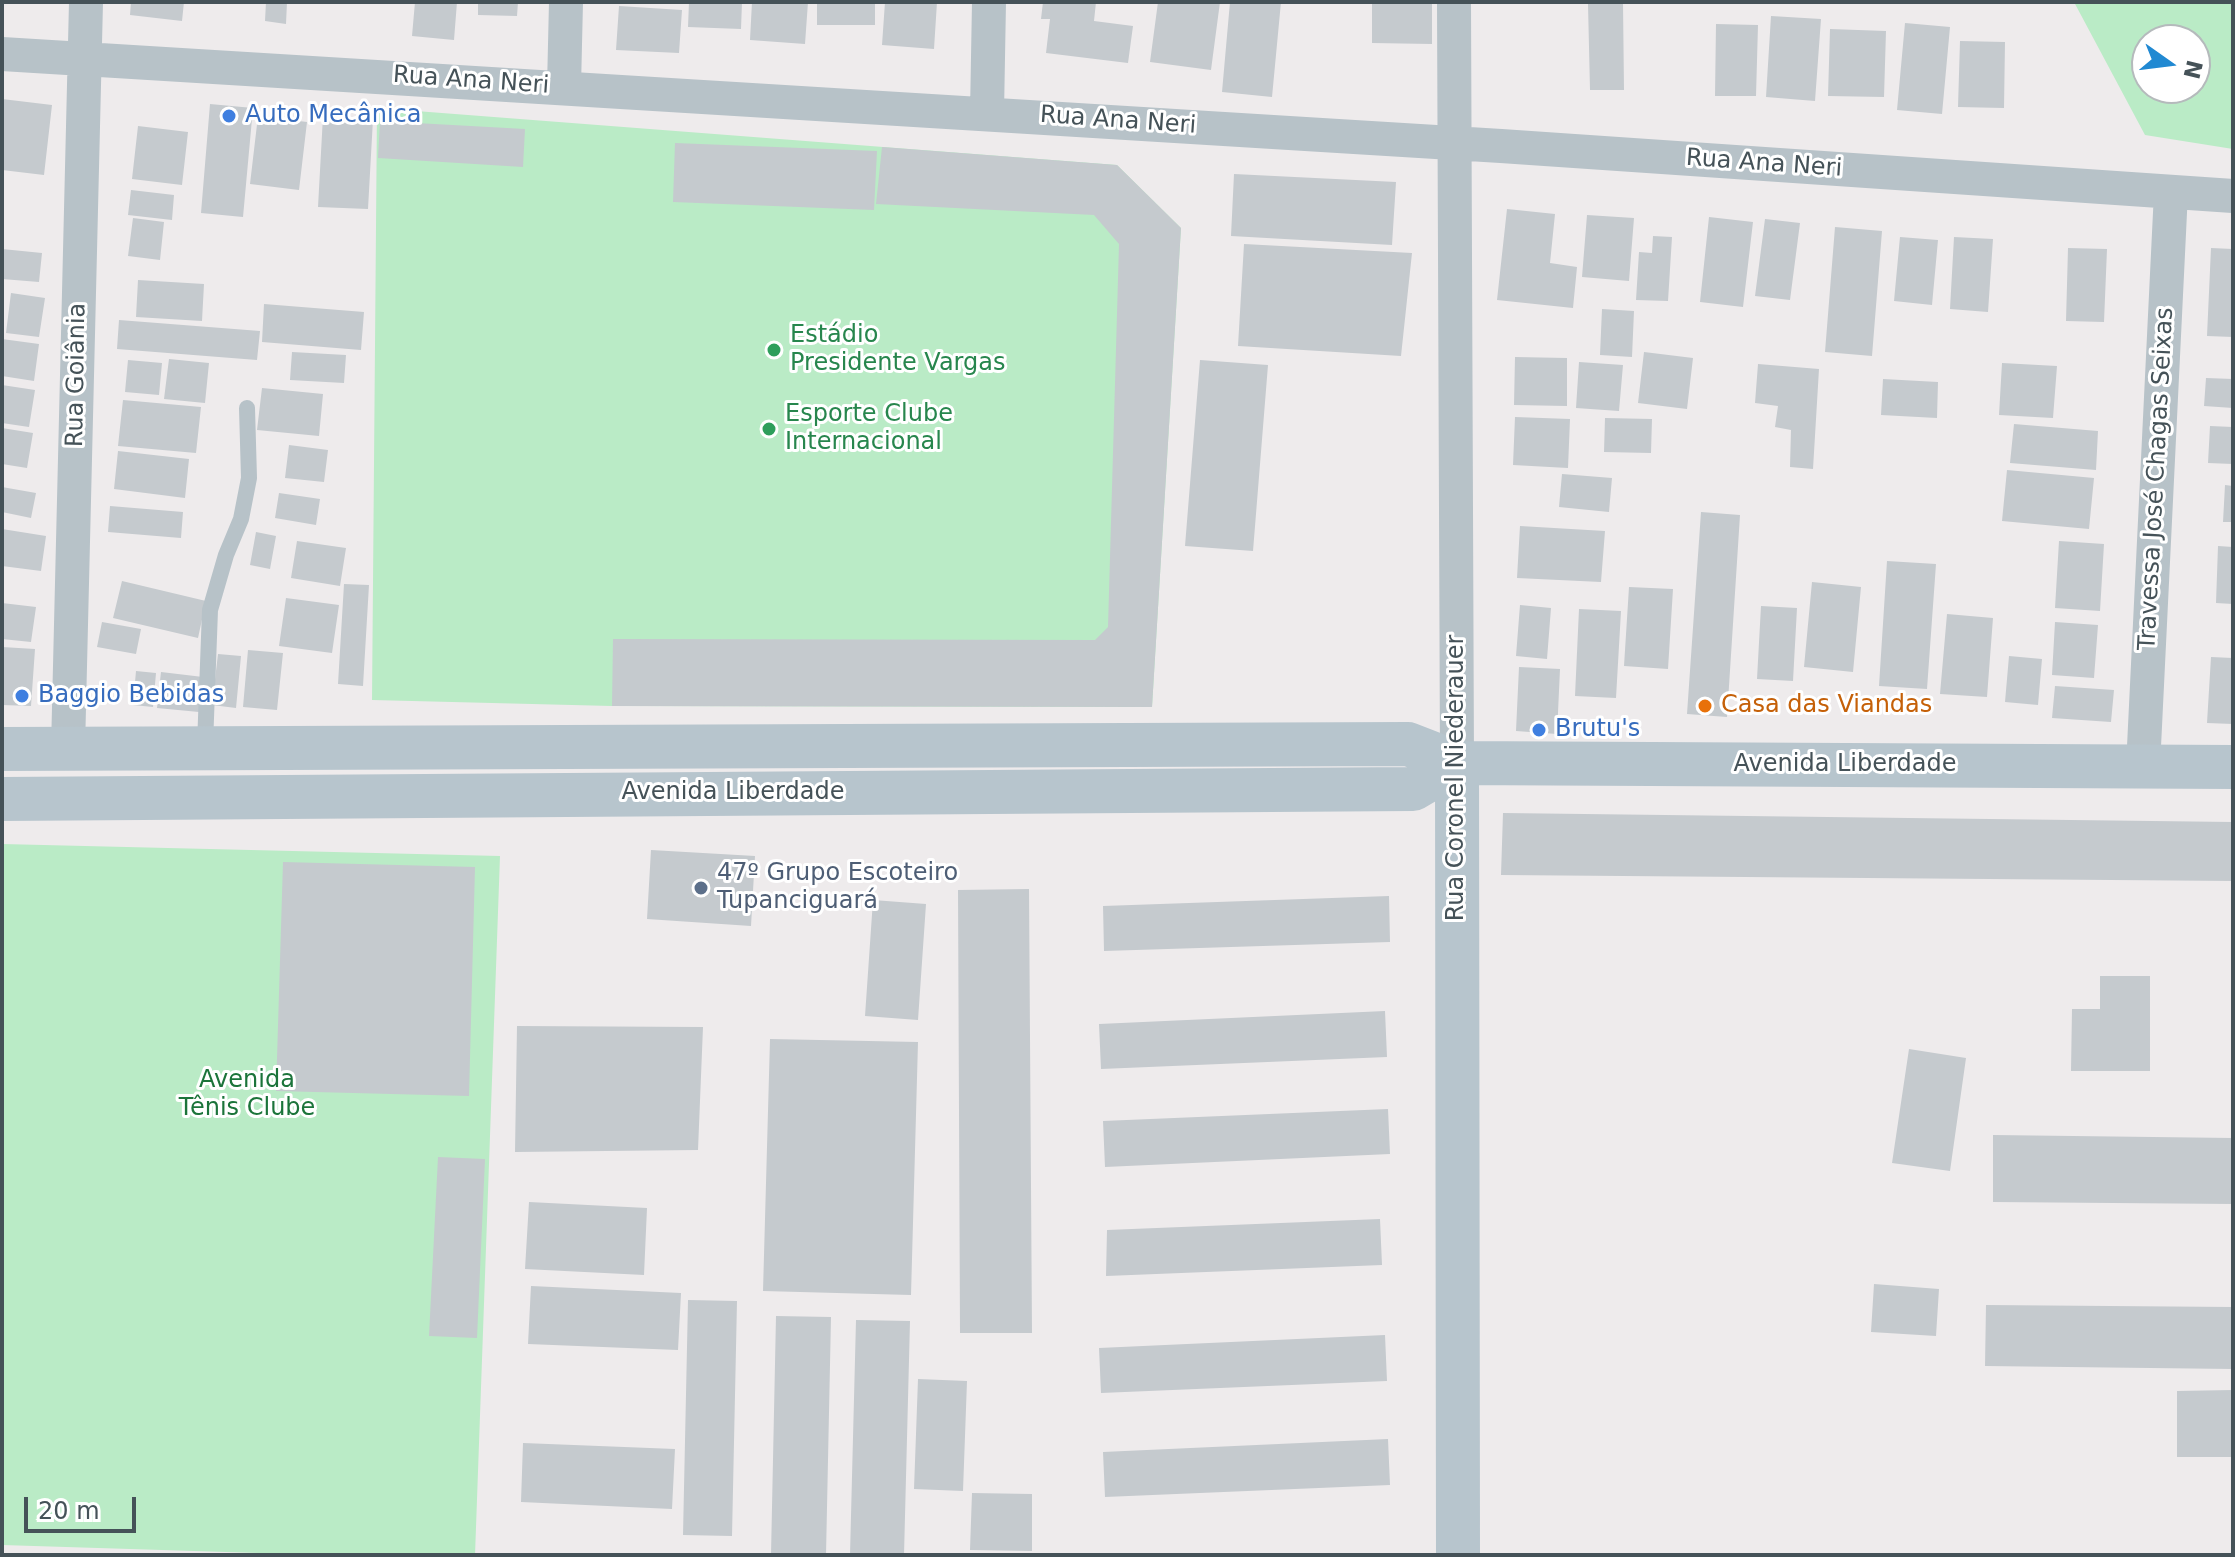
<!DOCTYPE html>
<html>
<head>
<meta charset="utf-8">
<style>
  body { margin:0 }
  #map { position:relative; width:2235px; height:1557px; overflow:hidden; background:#eeebec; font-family:"DejaVu Sans",sans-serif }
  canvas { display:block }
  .frame { position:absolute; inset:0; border:4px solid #455258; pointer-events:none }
  .north { position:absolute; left:2131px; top:24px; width:80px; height:80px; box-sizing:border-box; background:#fff; border:2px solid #b5babc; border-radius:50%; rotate:104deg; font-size:22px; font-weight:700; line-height:32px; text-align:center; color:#455258 }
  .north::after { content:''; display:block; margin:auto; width:28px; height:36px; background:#2189d2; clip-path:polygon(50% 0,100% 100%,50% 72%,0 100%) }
  .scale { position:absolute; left:24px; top:1497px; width:112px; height:36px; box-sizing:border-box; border:4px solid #455258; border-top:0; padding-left:10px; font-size:24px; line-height:28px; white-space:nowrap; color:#455258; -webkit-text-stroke:6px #fff; paint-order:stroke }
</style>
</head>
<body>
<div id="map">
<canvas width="2235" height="1557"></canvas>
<div class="frame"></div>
<div class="north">N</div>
<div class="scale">20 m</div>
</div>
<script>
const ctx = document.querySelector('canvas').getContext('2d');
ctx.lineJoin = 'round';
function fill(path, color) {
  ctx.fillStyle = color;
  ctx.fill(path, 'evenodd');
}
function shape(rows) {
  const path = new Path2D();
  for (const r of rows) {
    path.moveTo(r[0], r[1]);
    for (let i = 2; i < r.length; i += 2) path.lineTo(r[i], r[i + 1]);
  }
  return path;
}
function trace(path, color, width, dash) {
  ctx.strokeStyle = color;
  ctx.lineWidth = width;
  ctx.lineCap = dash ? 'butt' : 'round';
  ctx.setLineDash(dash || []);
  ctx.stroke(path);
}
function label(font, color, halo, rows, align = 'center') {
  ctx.font = font + ' "DejaVu Sans",sans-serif';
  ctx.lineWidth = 6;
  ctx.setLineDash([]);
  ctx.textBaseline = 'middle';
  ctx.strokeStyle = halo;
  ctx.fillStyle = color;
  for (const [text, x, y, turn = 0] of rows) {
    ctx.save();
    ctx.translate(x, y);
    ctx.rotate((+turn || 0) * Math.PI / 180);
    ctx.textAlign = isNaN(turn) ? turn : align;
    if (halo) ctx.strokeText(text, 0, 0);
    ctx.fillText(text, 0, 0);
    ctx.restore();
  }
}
const green = shape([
  [2074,2,2233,2,2233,149,2145,135],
  [2195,40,2195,88,2147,88,2147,40],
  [377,108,1117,165,1181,228,1152,707,612,706,372,700],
  [2,844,500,856,475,1555,322,1555,2,1545]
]);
const building = shape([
  [131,2,184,2,182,21,130,15],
  [266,2,287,2,286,24,265,21],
  [415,2,457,2,454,40,412,36],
  [478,2,518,2,517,16,478,15],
  [689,2,742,2,741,29,688,27],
  [752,2,808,2,805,44,750,40],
  [817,2,875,2,875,25,817,25],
  [885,2,937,2,934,49,882,45],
  [1043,2,1096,2,1094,21,1133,26,1128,63,1046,53,1050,19,1041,19],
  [1158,2,1220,2,1211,70,1150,62],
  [1230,2,1281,2,1272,97,1222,92],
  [1372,2,1432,2,1432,44,1372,43],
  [1623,3,1624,90,1590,90,1588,4],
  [619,6,682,10,679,53,616,50],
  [1771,16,1821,19,1815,101,1766,97],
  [1905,23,1950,27,1942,114,1897,110],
  [1716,24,1758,25,1756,96,1715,96],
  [1830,29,1886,31,1884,97,1828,96],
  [1960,41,2005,42,2004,108,1958,107],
  [2,99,52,105,44,175,2,170],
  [210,104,253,108,243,217,201,213],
  [258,116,307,122,299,190,250,184],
  [323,116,373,119,368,209,318,207],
  [380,121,525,129,523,167,378,158],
  [138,126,188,132,182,185,132,179],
  [675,143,877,151,874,210,673,202],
  [882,147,1117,165,1181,228,1152,707,612,706,613,639,1095,640,1108,627,1119,244,1094,215,876,204],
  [1234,174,1396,182,1392,245,1231,236],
  [131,190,174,195,172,220,128,215],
  [1507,209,1555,214,1550,263,1577,267,1573,308,1497,300],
  [1587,215,1634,218,1629,281,1582,277],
  [1709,217,1753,222,1743,307,1700,302],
  [133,218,164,222,160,260,128,256],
  [1765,219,1800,223,1790,300,1755,296],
  [1835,227,1882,231,1872,356,1825,352],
  [1653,236,1672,237,1668,301,1636,300,1639,252,1652,253],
  [1900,237,1938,240,1932,305,1894,301],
  [1954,237,1993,239,1988,312,1950,309],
  [1244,244,1412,253,1401,356,1238,346],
  [2068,248,2107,249,2104,322,2066,321],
  [2211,248,2233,249,2233,337,2207,336],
  [2,249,42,253,39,282,2,279],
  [138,280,204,284,202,321,136,317],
  [11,293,45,298,39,337,6,333],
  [264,304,364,312,361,350,262,342],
  [1602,309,1634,311,1632,357,1600,355],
  [119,320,260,331,257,360,117,349],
  [2,339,39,344,34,381,2,376],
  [292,352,346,355,344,383,290,380],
  [1644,352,1693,358,1687,409,1638,403],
  [1515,357,1567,358,1567,406,1514,405],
  [169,359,209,363,205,403,164,399],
  [128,360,162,363,159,395,125,392],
  [1200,360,1268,365,1253,551,1185,546],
  [1579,362,1623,365,1619,411,1576,408],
  [2002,363,2057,366,2053,418,1999,415],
  [1758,364,1819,369,1813,469,1790,467,1791,430,1775,427,1778,406,1755,403],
  [2206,378,2233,379,2233,408,2204,406],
  [1883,379,1938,382,1937,418,1881,415],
  [2,385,35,390,29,427,2,423],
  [262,388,323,394,319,436,257,430],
  [123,400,201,407,196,453,118,446],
  [1515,417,1570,419,1568,468,1513,465],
  [1605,418,1652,419,1651,453,1604,452],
  [2014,424,2098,431,2096,470,2010,463],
  [2210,426,2233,427,2233,464,2208,463],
  [2,428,33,433,27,468,2,464],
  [289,445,328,450,324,482,285,478],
  [118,451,189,459,185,498,114,489],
  [2007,470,2094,478,2089,529,2002,521],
  [1562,474,1612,478,1609,512,1559,507],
  [2225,485,2233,486,2233,522,2223,522],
  [2,487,36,493,31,518,2,512],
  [279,493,320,499,316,525,275,518],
  [110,506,183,512,181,538,108,532],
  [1701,512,1740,515,1727,717,1687,714],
  [1520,526,1605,531,1601,582,1517,578],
  [2,529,46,536,41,571,2,566],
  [256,532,276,536,270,569,250,565],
  [297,541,346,548,340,586,291,578],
  [2059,541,2104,544,2100,611,2055,608],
  [2218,546,2233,547,2233,604,2216,603],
  [1887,561,1936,564,1927,689,1879,686],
  [122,581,206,601,198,638,113,618],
  [1812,582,1861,587,1853,672,1804,667],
  [344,584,369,585,363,686,338,684],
  [1629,587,1673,589,1668,669,1624,666],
  [286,598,339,605,332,653,279,646],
  [2,603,36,607,31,642,2,639],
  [1520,605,1551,608,1547,659,1516,656],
  [1761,606,1797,608,1793,681,1757,679],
  [1579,609,1621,611,1616,698,1575,696],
  [1947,614,1993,618,1987,697,1940,694],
  [102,622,141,629,136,654,97,647],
  [2055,622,2098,625,2094,678,2052,675],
  [2,647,35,649,31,706,2,705],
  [248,650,283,653,277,710,243,707],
  [218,654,241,656,236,708,212,705],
  [2009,656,2042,659,2038,705,2005,702],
  [2211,657,2233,658,2233,724,2207,723],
  [1519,667,1560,669,1557,734,1516,731],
  [136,671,156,673,153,707,133,705],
  [161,672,203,677,199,712,157,708],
  [2055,686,2114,690,2111,722,2052,718],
  [1503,813,2233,822,2233,881,1501,875],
  [651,850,755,856,751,926,647,919],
  [283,862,475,867,469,1096,276,1091],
  [1029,889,1032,1333,960,1333,958,890],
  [1389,896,1390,942,1104,951,1103,906],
  [873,900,926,904,918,1020,865,1016],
  [2100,976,2150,976,2150,1071,2071,1071,2072,1009,2100,1009],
  [1385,1011,1387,1057,1101,1069,1099,1024],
  [517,1026,703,1027,698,1150,515,1152],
  [770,1039,918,1042,911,1295,763,1291],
  [1909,1049,1966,1058,1950,1171,1892,1163],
  [1388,1109,1390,1154,1105,1167,1103,1121],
  [1993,1135,2233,1138,2233,1204,1993,1202],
  [438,1157,485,1159,477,1338,429,1336],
  [529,1202,647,1208,644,1275,525,1269],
  [1380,1219,1382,1265,1106,1276,1107,1230],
  [1874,1284,1939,1289,1936,1336,1871,1332],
  [531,1286,681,1293,678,1350,528,1344],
  [688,1300,737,1301,732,1536,683,1535],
  [1986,1305,2233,1307,2233,1369,1985,1366],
  [776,1316,831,1317,826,1555,771,1555],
  [856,1320,910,1321,904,1555,850,1555],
  [1385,1335,1387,1381,1101,1393,1099,1348],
  [918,1379,967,1381,963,1491,914,1489],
  [2233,1390,2233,1457,2177,1457,2177,1391],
  [1388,1439,1390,1485,1105,1497,1103,1452],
  [523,1443,675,1449,672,1509,521,1502],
  [972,1493,1032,1494,1032,1551,970,1550]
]);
const lane = shape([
  [205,745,210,610,226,555,241,519,249,478,247,408]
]);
const street = shape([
  [1454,2,1457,763],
  [2,54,1501,146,2233,196],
  [564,87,566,2],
  [987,113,989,2],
  [68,749,86,2],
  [2143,767,2171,192]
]);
const secondary = shape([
  [2,749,1408,744,1457,763,2233,767],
  [1457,763,1458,1555],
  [2,799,1413,789,1457,763]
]);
const markers = [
  [229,116,8,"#3f7fe0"],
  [774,350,8,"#2e9e5b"],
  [769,429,8,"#2e9e5b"],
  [22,696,8,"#3f7fe0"],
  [1705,706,8,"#e8710a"],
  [1539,730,8,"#3f7fe0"],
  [701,888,8,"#5c6f8a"]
];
const streetNames = [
  ["Rua Ana Neri",471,81,4],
  ["Rua Ana Neri",1118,121,4],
  ["Rua Ana Neri",1764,164,4],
  ["Rua Goiânia",77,375,-89],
  ["Travessa José Chagas Seixas",2157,479,-87],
  ["Avenida Liberdade",1845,765],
  ["Rua Coronel Niederauer",1457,778,-90],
  ["Avenida Liberdade",733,793]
];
const shopNames = [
  ["Auto Mecânica",245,116],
  ["Baggio Bebidas",38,696],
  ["Brutu's",1555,730]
];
const leisureNames = [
  ["Estádio",790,336],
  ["Presidente Vargas",790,364],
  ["Esporte Clube",785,415],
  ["Internacional",785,443]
];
const foodNames = [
  ["Casa das Viandas",1721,706]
];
const serviceNames = [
  ["47º Grupo Escoteiro",717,874],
  ["Tupanciguará",717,902]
];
const parkNames = [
  ["Avenida",247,1081],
  ["Tênis Clube",247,1109]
];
fill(green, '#baebc6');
fill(building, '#c5cace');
trace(lane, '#b7c2c8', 16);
trace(street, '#b7c2c8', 34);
trace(secondary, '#b7c5cd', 44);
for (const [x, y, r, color] of markers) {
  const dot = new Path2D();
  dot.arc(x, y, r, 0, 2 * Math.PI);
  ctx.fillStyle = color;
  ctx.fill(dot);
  trace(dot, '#fff', 3);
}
label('24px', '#455258', '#fff', streetNames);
label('24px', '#366cbe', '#fff', shopNames, 'left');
label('24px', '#27864d', '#fff', leisureNames, 'left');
label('24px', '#c56008', '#fff', foodNames, 'left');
label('24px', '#4e5e75', '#fff', serviceNames, 'left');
label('24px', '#1b743a', '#fff', parkNames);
</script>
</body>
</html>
